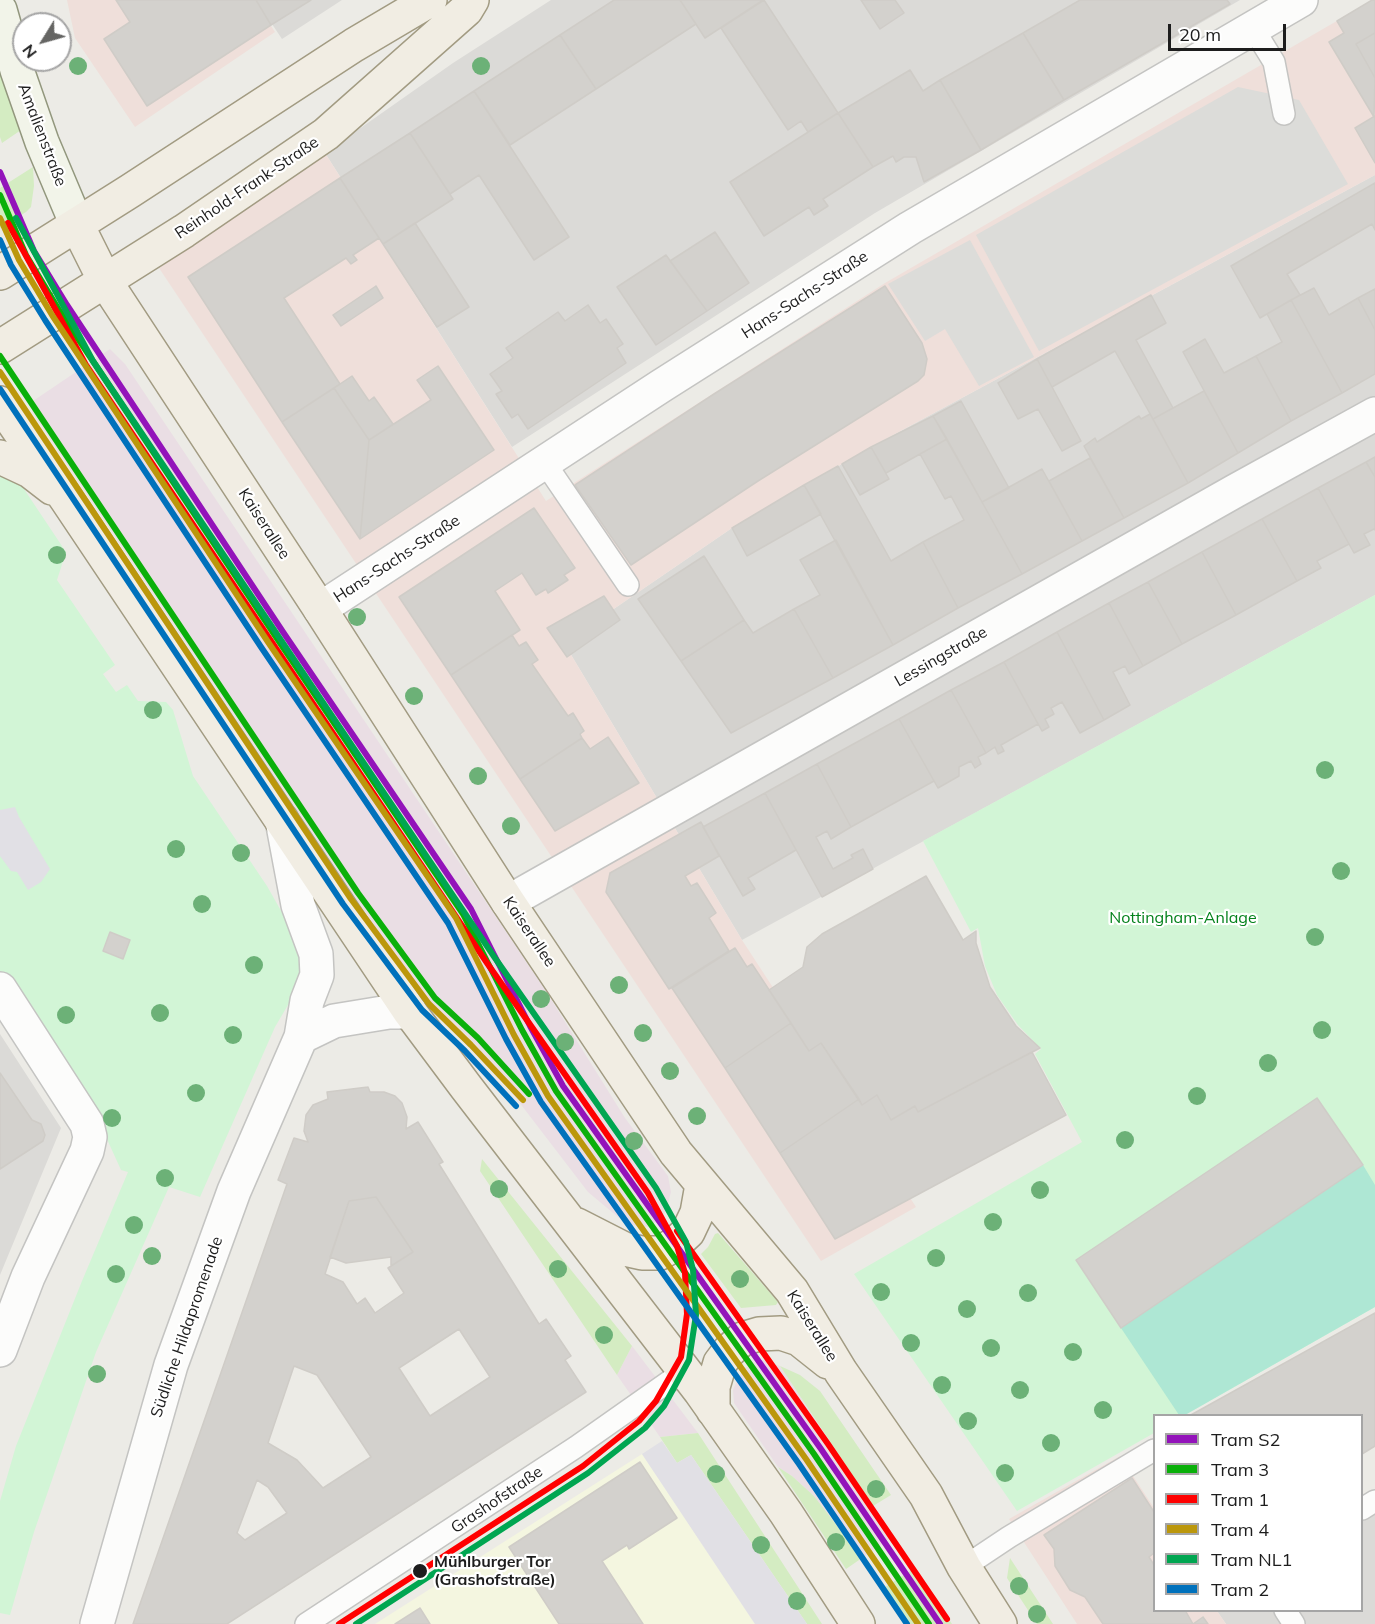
<!DOCTYPE html>
<html>
<head>
<meta charset="utf-8">
<style>
  body { margin:0 }
  #map { position:relative; width:1375px; height:1624px; overflow:hidden; background:#ecebe6; font-family:Mulish,sans-serif }
  canvas { display:block }
  .legend { position:absolute; left:1153px; top:1414px; width:210px; height:198px; box-sizing:border-box; background:#fff; border:2px solid #a5a5a5; margin:0; padding:8px 10px; list-style:none; font-size:18px; color:#1d1d1d }
  .legend li { display:flex; align-items:center; gap:12px; height:30px }
  .legend b { width:30px; border:2px solid #a5a5a5 }
  .north { position:absolute; left:12px; top:12px; width:60px; height:60px; box-sizing:border-box; background:#fff; border:2px solid #a5a5a5; border-radius:50%; rotate:233deg; font-size:16px; font-weight:700; line-height:24px; text-align:center; color:#1d1d1d }
  .north::after { content:''; display:block; margin:auto; width:21px; height:27px; background:#656563; clip-path:polygon(50% 0,100% 100%,50% 72%,0 100%) }
  .scale { position:absolute; left:1168px; top:24px; width:118px; height:27px; box-sizing:border-box; border:3px solid #1d1d1d; border-top:0; padding-left:8px; font-size:18px; line-height:21px; white-space:nowrap; color:#1d1d1d; -webkit-text-stroke:4px #fff; paint-order:stroke }
</style>
</head>
<body>
<div id="map">
<canvas width="1375" height="1624"></canvas>
<ul class="legend">
<li><b style="height:8px;background:#9313ba"></b>Tram S2</li>
<li><b style="height:8px;background:#0ab00a"></b>Tram 3</li>
<li><b style="height:8px;background:#f00"></b>Tram 1</li>
<li><b style="height:8px;background:#bb970c"></b>Tram 4</li>
<li><b style="height:8px;background:#00a651"></b>Tram NL1</li>
<li><b style="height:8px;background:#0071bc"></b>Tram 2</li>
</ul>
<div class="north">N</div>
<div class="scale">20 m</div>
</div>
<script>
const ctx = document.querySelector('canvas').getContext('2d');
ctx.lineJoin = 'round';
function fill(path, color) {
  ctx.fillStyle = color;
  ctx.fill(path, 'evenodd');
}
function shape(rows) {
  const path = new Path2D();
  for (const r of rows) {
    path.moveTo(r[0], r[1]);
    for (let i = 2; i < r.length; i += 2) path.lineTo(r[i], r[i + 1]);
  }
  return path;
}
function trace(path, color, width, dash) {
  ctx.strokeStyle = color;
  ctx.lineWidth = width;
  ctx.lineCap = dash ? 'butt' : 'round';
  ctx.setLineDash(dash || []);
  ctx.stroke(path);
}
function label(font, color, halo, rows, align = 'center') {
  ctx.font = font + ' Mulish,sans-serif';
  ctx.lineWidth = 4.5;
  ctx.setLineDash([]);
  ctx.textBaseline = 'middle';
  ctx.strokeStyle = halo;
  ctx.fillStyle = color;
  for (const [text, x, y, turn = 0] of rows) {
    ctx.save();
    ctx.translate(x, y);
    ctx.rotate((+turn || 0) * Math.PI / 180);
    ctx.textAlign = isNaN(turn) ? turn : align;
    if (halo) ctx.strokeText(text, 0, 0);
    ctx.fillText(text, 0, 0);
    ctx.restore();
  }
}
const residential = shape([
  [256,0,342,0,282,39],
  [551,0,1240,0,875,213,512,447,325,153,453,63],
  [1375,175,1375,595,742,940,564,643,732,528,871,447],
  [0,1034,61,1128,0,1275],
  [1375,1512,1375,1624,1226,1624,1217,1611,1362,1610,1362,1520]
]);
const commercial = shape([
  [67,0,254,0,275,32,135,127,75,38],
  [1373,0,1375,0,1375,175,871,447,732,528,564,643,742,940,916,1207,821,1261,159,268,325,153,546,501,885,283],
  [1120,1456,1154,1508,1154,1610,1217,1611,1226,1624,1077,1624,1009,1519]
]);
const industrial = shape([
  [110,349,125,364,547,993,625,1118,668,1176,671,1192,666,1211,662,1218,649,1227,633,1225,618,1217,588,1192,486,1059,435,1011,409,978,32,412,33,401],
  [632,1346,698,1433,660,1437,617,1375],
  [762,1360,780,1366,893,1536,862,1558,814,1496,792,1476,778,1467,734,1403,733,1390,738,1378,745,1368,752,1363]
]);
const education = shape([
  [642,1454,755,1624,375,1624]
]);
const grass = shape([
  [0,56,24,128,2,143,0,137],
  [33,167,34,186,31,207,26,212,0,228,0,188],
  [482,1159,632,1346,617,1375,480,1171],
  [718,1233,778,1302,776,1305,741,1308,701,1254,708,1247,715,1234],
  [780,1366,800,1375,820,1391,891,1495,873,1506],
  [698,1433,822,1624,807,1624,691,1455,677,1463,660,1437],
  [778,1467,792,1476,814,1496,862,1558,846,1569],
  [1010,1558,1053,1624,1037,1624,1007,1578],
  [915,1568,952,1624,905,1624,900,1617,882,1589]
]);
const park = shape([
  [0,472,22,486,66,552,57,580,115,665,103,674,116,692,127,685,138,701,166,702,173,710,193,776,267,886,306,955,298,988,275,1027,200,1197,169,1187,96,1352,34,1532,10,1615,0,1613,0,1501,16,1446,82,1281,128,1172,121,1170,106,1137,0,972],
  [1375,595,1375,1307,1185,1415,1154,1416,1154,1433,1017,1511,854,1274,1082,1142,1035,1054,1041,1049,1018,1025,997,995,985,966,978,928,971,932,923,841]
]);
const pitch = shape([
  [1363,1165,1375,1185,1375,1307,1185,1415,1179,1415,1121,1328]
]);
const parking = shape([
  [1238,87,1299,100,1348,184,1039,351,976,235],
  [970,240,1034,357,979,386,945,329,925,341,888,284]
]);
const plaza = shape([
  [15,807,19,817,50,869,41,882,28,890,17,872,11,871,0,856,0,810],
  [662,1441,677,1463,691,1455,807,1624,755,1624,642,1454]
]);
const building = shape([
  [116,0,256,0,271,25,147,106,104,39,130,22,116,0],
  [256,0,311,0,271,25,256,0],
  [614,0,680,0,696,24,596,89,560,35,614,0],
  [680,0,763,0,705,38,680,0],
  [764,0,838,113,808,132,801,121,788,130,721,28,764,0],
  [861,0,895,0,904,13,880,29,861,0],
  [1080,0,1227,0,1230,4,1064,100,1023,33,1080,0],
  [1372,0,1375,0,1375,33,1356,44,1375,78,1374,117,1329,42,1344,33,1337,21,1372,0],
  [1023,33,1064,100,981,150,940,80,1023,33],
  [1375,33,1375,78,1356,44,1375,33],
  [560,35,596,89,510,145,474,91,560,35],
  [910,70,923,91,940,80,981,150,924,182,916,157,904,157,896,162,893,156,873,167,838,113,910,70],
  [474,91,569,237,534,260,479,175,450,194,410,133,474,91],
  [838,113,873,167,823,199,828,206,814,215,809,207,764,236,730,182,838,113],
  [1375,116,1375,163,1355,128,1375,116],
  [410,133,453,199,383,244,340,178,410,133],
  [340,178,379,238,353,255,357,260,351,264,346,258,284,298,340,384,282,422,188,277,340,178],
  [1375,183,1375,230,1372,224,1287,274,1300,295,1260,318,1231,266,1375,183],
  [415,223,469,307,437,327,383,244,415,223],
  [715,232,749,283,707,311,670,261,715,232],
  [666,255,707,311,656,345,617,287,666,255],
  [376,286,383,298,341,326,333,315,376,286],
  [885,286,922,343,927,359,924,375,918,381,758,481,631,565,575,485,714,394,885,286],
  [1314,288,1329,315,1358,298,1375,330,1375,374,1342,393,1291,300,1314,288],
  [1375,289,1375,330,1358,298,1375,289],
  [1151,295,1166,323,1136,340,1173,408,1153,419,1115,351,1052,387,1037,359,1151,295],
  [1291,300,1342,393,1291,421,1256,356,1282,342,1267,314,1291,300],
  [588,305,600,323,606,319,623,344,617,348,626,363,528,429,518,414,512,418,496,394,502,391,490,374,513,358,506,348,558,312,565,321,588,305],
  [1205,339,1224,373,1256,356,1291,421,1238,453,1183,352,1205,339],
  [1037,359,1081,441,1062,451,1038,409,1018,419,998,383,1037,359],
  [438,366,494,450,360,539,369,440,431,400,417,380,438,366],
  [352,376,369,401,374,397,393,424,369,440,334,388,352,376],
  [334,388,369,440,360,539,282,422,334,388],
  [1204,391,1238,453,1188,483,1153,419,1204,391],
  [961,401,1009,488,982,502,933,416,961,401],
  [1150,414,1188,483,1124,518,1084,446,1095,438,1097,442,1139,416,1141,419,1150,414],
  [933,416,947,439,886,473,871,447,933,416],
  [947,439,1022,574,958,608,923,542,964,520,951,496,945,499,920,454,947,439],
  [871,447,889,479,860,495,842,464,871,447],
  [1375,457,1375,477,1366,462,1375,457],
  [1090,458,1124,518,1082,541,1049,481,1090,458],
  [1366,462,1375,477,1375,530,1374,529,1364,534,1370,545,1354,553,1318,488,1366,462],
  [838,466,891,561,923,542,958,608,893,645,804,485,838,466],
  [1042,469,1082,541,1022,574,982,502,1042,469],
  [804,485,821,514,747,556,732,528,804,485],
  [1318,488,1349,544,1317,561,1321,568,1297,581,1262,519,1318,488],
  [534,508,575,568,564,575,568,580,548,593,546,589,536,595,522,573,495,591,520,630,451,675,399,597,534,508],
  [1262,519,1297,581,1236,615,1202,552,1262,519],
  [836,540,893,645,833,678,794,609,820,595,800,560,836,540],
  [1202,552,1236,615,1182,644,1148,582,1202,552],
  [704,556,744,620,681,661,638,599,704,556],
  [1148,582,1182,644,1143,666,1109,603,1148,582],
  [604,596,620,620,567,657,547,628,604,596],
  [1109,603,1143,666,1129,674,1125,666,1113,672,1130,705,1104,720,1057,632,1109,603],
  [794,609,833,678,731,733,681,661,744,620,753,633,794,609],
  [1057,632,1104,720,1080,733,1062,702,1051,708,1054,714,1045,719,1049,727,1042,731,1004,662,1057,632],
  [512,635,519,646,526,642,538,660,532,664,568,716,573,713,584,731,580,734,582,738,520,779,451,675,512,635],
  [1004,662,1038,724,1001,745,1004,751,998,754,995,747,986,753,951,690,1004,662],
  [951,690,986,753,978,757,981,764,975,768,971,761,959,767,959,776,938,788,899,719,951,690],
  [899,719,934,781,851,827,817,764,899,719],
  [608,737,639,783,555,831,520,779,582,738,590,749,608,737],
  [817,764,851,827,831,839,827,831,816,837,833,869,853,858,851,855,863,849,873,869,822,897,765,793,817,764],
  [765,793,796,850,748,878,755,889,743,896,703,827,765,793],
  [701,822,719,856,685,876,691,886,697,883,716,913,709,918,729,951,669,989,606,892,610,873,701,822],
  [926,876,963,940,976,931,976,943,990,987,1016,1026,1040,1048,918,1112,915,1106,891,1120,877,1095,862,1105,821,1043,809,1051,769,990,803,967,807,947,822,934,926,876],
  [110,932,130,940,123,959,103,951,110,932],
  [735,948,747,967,752,964,791,1023,725,1068,672,988,735,948],
  [791,1023,809,1051,821,1043,859,1099,780,1153,725,1068,791,1023],
  [1032,1052,1066,1115,835,1239,780,1153,859,1099,862,1105,877,1095,891,1120,915,1106,918,1112,1032,1052],
  [0,1073,32,1120,41,1124,45,1135,43,1141,0,1169,0,1073],
  [368,1087,370,1092,384,1092,395,1096,402,1103,407,1117,406,1129,418,1122,443,1162,439,1164,539,1324,546,1319,571,1356,565,1360,586,1392,227,1624,133,1624,287,1184,278,1180,294,1138,308,1142,304,1131,306,1115,313,1105,328,1099,327,1092,368,1087],
  [376,1197,413,1252,388,1268,404,1293,375,1313,365,1298,357,1304,343,1282,325,1274,349,1201,376,1197],
  [459,1329,490,1377,430,1416,399,1368,459,1329],
  [294,1366,317,1375,371,1457,323,1488,297,1460,268,1443,294,1366],
  [257,1480,268,1487,287,1513,245,1540,237,1533,257,1480],
  [1317,1098,1363,1165,1121,1328,1076,1260,1317,1098],
  [376,1197,413,1252,391,1266,391,1257,346,1263,330,1257,349,1201,376,1197],
  [1375,1313,1375,1446,1362,1454,1362,1416,1189,1416,1375,1313],
  [640,1462,677,1518,629,1549,627,1545,602,1561,643,1624,559,1624,509,1547,640,1462],
  [1132,1478,1154,1512,1154,1553,1149,1557,1154,1565,1154,1610,1185,1610,1193,1624,1103,1624,1085,1597,1070,1590,1055,1566,1054,1549,1044,1535,1132,1478],
  [420,1608,430,1624,395,1624,417,1610,420,1608],
  [1203,1617,1208,1624,1193,1624,1203,1617]
]);
const service = shape([
  [1253,28,1274,62,1284,114],
  [545,463,628,585],
  [1362,1509,1375,1501],
  [964,1567,1009,1537,1154,1450],
  [1285,1610,1294,1624],
  [306,1624,576,1447,684,1371]
]);
const minor = shape([
  [320,609,661,386,910,228,1301,0],
  [508,902,1235,491,1375,414],
  [0,989,87,1124,90,1137,87,1151,28,1277,0,1350],
  [301,1037,334,1021,389,1012,410,1012],
  [97,1624,171,1365,234,1191,301,1037,307,1001,317,975,316,954,298,905,282,820]
]);
const secondary = shape([
  [0,10,17,70,42,142,77,225]
]);
const primary = shape([
  [77,225,105,281,320,609,508,902,676,1153,792,1291,841,1372,926,1495,964,1567,1000,1624],
  [0,273,130,191,354,45,430,0],
  [0,347,184,231,326,134,466,10,472,0],
  [0,403,67,500,410,1012,466,1087,700,1391,786,1513,858,1624],
  [0,457,30,471,52,488],
  [577,1225,624,1249,642,1253,660,1253,675,1244,688,1232,697,1213,702,1185],
  [713,1410,713,1387,720,1363,729,1351,742,1339,759,1334,781,1333,799,1339,828,1362]
]);
const tram1 = shape([
  [0,172,34,251,67,305,283,632,471,909,530,1026,563,1086,821,1449,940,1624]
]);
const tram2 = shape([
  [0,195,26,255,59,310,276,637,463,914,522,1030,556,1091,814,1454,929,1624],
  [0,356,358,893,435,998,478,1038,529,1094]
]);
const tram3 = shape([
  [8,223,86,365,487,963,648,1193,677,1246,685,1273,687,1314,681,1357,656,1401,639,1421,583,1466,339,1624],
  [677,1231,828,1444,947,1619]
]);
const tram4 = shape([
  [0,218,19,260,52,315,268,642,456,918,514,1035,548,1096,806,1459,918,1624],
  [0,372,351,899,429,1004,471,1045,523,1100]
]);
const tram5 = shape([
  [16,218,93,361,495,958,656,1188,686,1242,693,1270,696,1315,689,1360,664,1406,645,1428,588,1473,356,1624]
]);
const tram6 = shape([
  [0,240,11,265,45,320,261,647,448,923,506,1039,541,1102,799,1464,907,1624],
  [0,389,343,904,422,1010,465,1051,516,1106]
]);
const trees = [
  [78,66],
  [481,66],
  [57,555],
  [357,617],
  [414,696],
  [153,710],
  [1325,770],
  [478,776],
  [511,826],
  [176,849],
  [241,853],
  [1341,871],
  [202,904],
  [1315,937],
  [254,965],
  [619,985],
  [541,999],
  [160,1013],
  [66,1015],
  [1322,1030],
  [643,1033],
  [233,1035],
  [565,1042],
  [1268,1063],
  [670,1071],
  [196,1093],
  [1197,1096],
  [697,1116],
  [112,1118],
  [1125,1140],
  [634,1141],
  [165,1178],
  [499,1189],
  [1040,1190],
  [993,1222],
  [134,1225],
  [152,1256],
  [936,1258],
  [558,1269],
  [116,1274],
  [740,1279],
  [881,1292],
  [1028,1293],
  [967,1309],
  [604,1335],
  [911,1343],
  [991,1348],
  [1073,1352],
  [97,1374],
  [942,1385],
  [1020,1390],
  [1103,1410],
  [968,1421],
  [1051,1443],
  [1005,1473],
  [716,1474],
  [876,1489],
  [836,1542],
  [761,1545],
  [1019,1586],
  [797,1601],
  [1037,1614]
];
const markers = [
  [420,1571,8,"#1d1d1d"]
];
const streetNames = [
  ["Amalienstraße",42,135,69],
  ["Reinhold-Frank-Straße",247,188,-34],
  ["Hans-Sachs-Straße",805,295,-33],
  ["Kaiserallee",264,524,57],
  ["Hans-Sachs-Straße",397,559,-33],
  ["Lessingstraße",941,657,-30],
  ["Kaiserallee",529,932,56],
  ["Kaiserallee",812,1326,58],
  ["Südliche Hildapromenade",187,1327,-71],
  ["Grashofstraße",497,1500,-34]
];
const parkNames = [
  ["Nottingham-Anlage",1183,918]
];
const stopNames = [
  ["Mühlburger Tor",434,1562],
  ["(Grashofstraße)",434,1580]
];
fill(residential, '#dbdad7');
fill(commercial, '#efdfda');
fill(industrial, '#eadee4');
fill(education, '#f4f6e0');
fill(grass, '#d4ecc2');
fill(park, '#d2f5d6');
fill(pitch, '#aee7d4');
fill(parking, '#dcdcd9');
fill(plaza, '#e1e0e5');
fill(building, '#d3d1cd');
trace(building, '#cfccc7', 1.5);
trace(service, '#c4c4c2', 24);
trace(minor, '#c4c4c2', 36);
trace(secondary, '#92977d', 36);
trace(primary, '#a29b82', 36);
trace(service, '#fcfcfb', 21);
trace(minor, '#fcfcfb', 33);
trace(secondary, '#f2f4e9', 33);
trace(primary, '#f1ede3', 33);
trace(tram1, '#9313ba', 6);
trace(tram2, '#0ab00a', 6);
trace(tram3, '#f00', 6);
trace(tram4, '#bb970c', 6);
trace(tram5, '#00a651', 6);
trace(tram6, '#0071bc', 6);
ctx.fillStyle = '#6cb177';
for (const [x, y] of trees) {
  ctx.beginPath();
  ctx.arc(x, y, 9, 0, 2 * Math.PI);
  ctx.fill();
}
for (const [x, y, r, color] of markers) {
  const dot = new Path2D();
  dot.arc(x, y, r, 0, 2 * Math.PI);
  ctx.fillStyle = color;
  ctx.fill(dot);
  trace(dot, '#fff', 2);
}
label('16px', '#1d1d1d', '#fff', streetNames);
label('16px', '#04821c', '#fff', parkNames);
label('bold 16px', '#1d1d1d', '#fff', stopNames, 'left');
</script>
</body>
</html>
